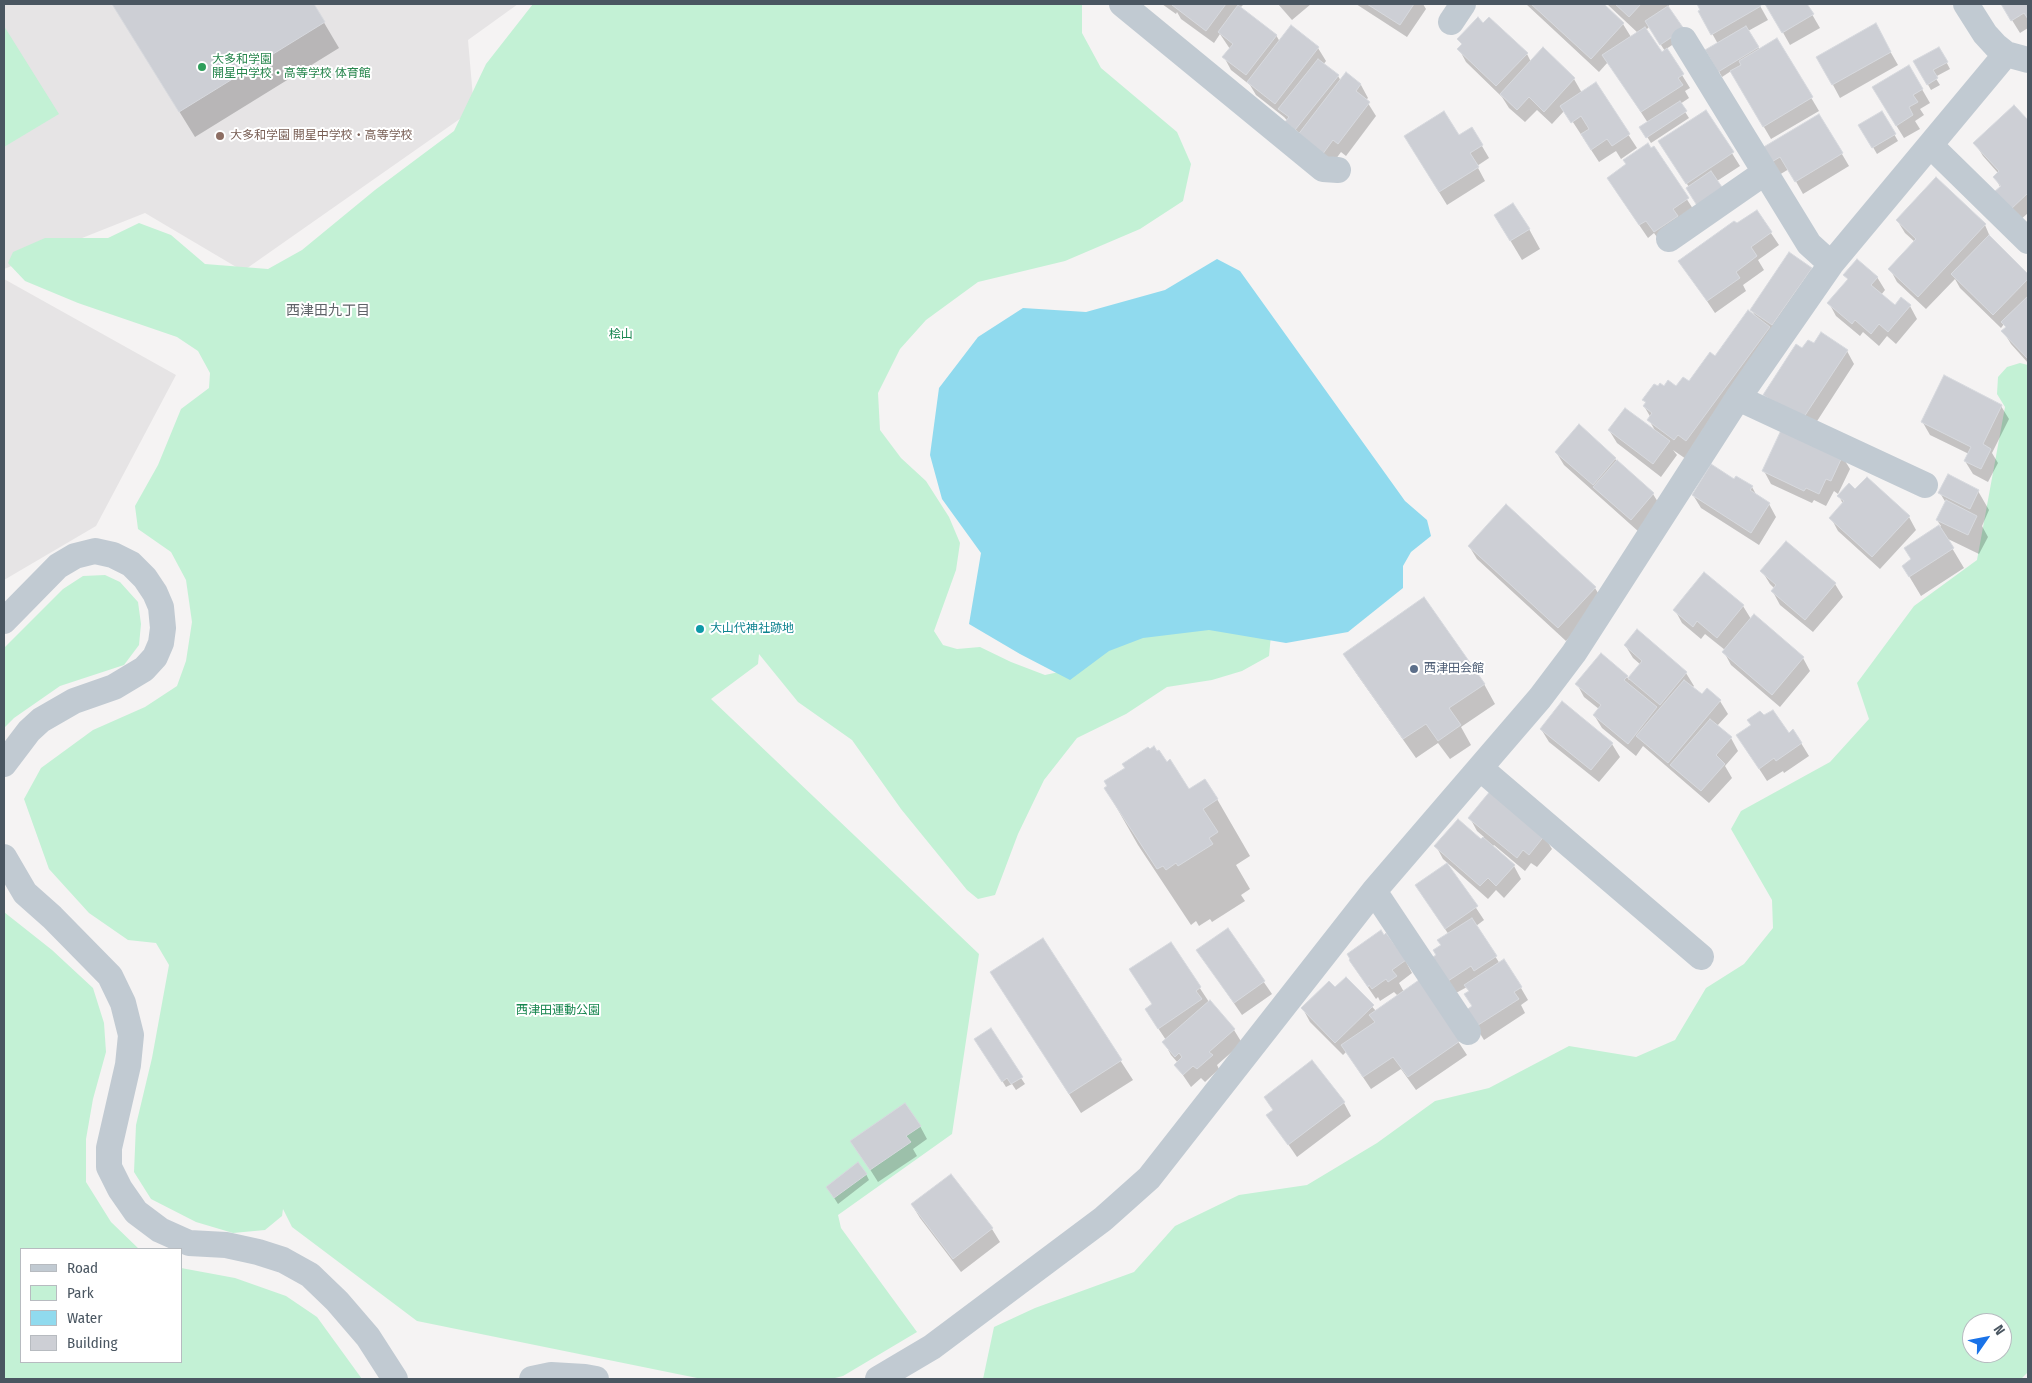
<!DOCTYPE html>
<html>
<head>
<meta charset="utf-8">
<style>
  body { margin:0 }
  #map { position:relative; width:2032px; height:1383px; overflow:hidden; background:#f5f3f3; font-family:"Fira Sans Condensed",sans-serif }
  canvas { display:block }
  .frame { position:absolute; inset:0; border:5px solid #4a5661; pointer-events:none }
  .legend { position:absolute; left:20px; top:1248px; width:162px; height:115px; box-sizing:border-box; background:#fff; border:1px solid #b7bbc0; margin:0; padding:6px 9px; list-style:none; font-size:15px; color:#4a5661 }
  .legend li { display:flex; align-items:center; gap:10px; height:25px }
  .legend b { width:25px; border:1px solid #b7bbc0 }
  .north { position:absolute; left:1962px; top:1313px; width:50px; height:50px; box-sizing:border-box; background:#fff; border:1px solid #b7bbc0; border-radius:50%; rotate:57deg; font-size:14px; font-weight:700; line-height:20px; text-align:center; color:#4a5661 }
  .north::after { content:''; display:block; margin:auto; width:18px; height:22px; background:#1a73e8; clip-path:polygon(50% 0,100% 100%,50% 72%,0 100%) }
</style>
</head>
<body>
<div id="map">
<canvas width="2032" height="1383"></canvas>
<div class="frame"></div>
<ul class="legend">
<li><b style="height:6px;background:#c1cad2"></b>Road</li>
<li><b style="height:14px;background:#c3f1d5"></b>Park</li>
<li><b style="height:14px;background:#90daee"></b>Water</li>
<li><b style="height:14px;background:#cdcfd5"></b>Building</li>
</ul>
<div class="north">N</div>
</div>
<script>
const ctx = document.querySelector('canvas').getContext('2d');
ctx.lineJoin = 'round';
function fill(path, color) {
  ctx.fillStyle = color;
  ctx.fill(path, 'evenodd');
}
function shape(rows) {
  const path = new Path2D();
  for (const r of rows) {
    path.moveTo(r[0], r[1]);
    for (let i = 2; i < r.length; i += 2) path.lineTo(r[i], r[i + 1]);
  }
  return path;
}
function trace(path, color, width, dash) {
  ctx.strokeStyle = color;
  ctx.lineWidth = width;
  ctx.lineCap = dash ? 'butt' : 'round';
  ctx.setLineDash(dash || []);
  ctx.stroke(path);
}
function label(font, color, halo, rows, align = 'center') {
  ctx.font = font + ' "Fira Sans Condensed","Noto Sans JP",sans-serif';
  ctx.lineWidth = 4;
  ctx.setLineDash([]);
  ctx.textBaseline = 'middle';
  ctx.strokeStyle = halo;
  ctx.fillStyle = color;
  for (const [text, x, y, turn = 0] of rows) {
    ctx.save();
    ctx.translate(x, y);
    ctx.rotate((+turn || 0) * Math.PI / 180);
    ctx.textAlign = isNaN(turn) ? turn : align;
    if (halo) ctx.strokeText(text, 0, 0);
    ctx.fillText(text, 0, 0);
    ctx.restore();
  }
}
const education = shape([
  [4,4,518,4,468,40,474,109,243,271,145,213,4,269],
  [4,279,176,375,96,526,4,580]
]);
const green = shape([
  [533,4,1082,4,1082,33,1101,68,1177,132,1191,164,1183,201,1140,229,1065,261,978,282,926,320,900,349,878,393,880,430,901,458,926,481,949,517,960,543,956,570,934,631,943,645,957,649,980,647,1011,662,1045,675,1068,670,1135,633,1201,624,1271,635,1269,656,1242,671,1212,680,1167,687,1126,714,1077,738,1044,780,1018,834,995,895,978,899,967,890,901,809,852,740,798,702,759,654,758,664,711,699,979,954,952,1134,838,1215,841,1228,917,1332,843,1376,831,1379,702,1379,417,1321,292,1227,283,1209,282,1216,265,1230,233,1233,196,1222,151,1199,134,1172,136,1125,152,1058,169,965,156,943,128,940,89,913,49,869,24,799,41,768,93,730,145,707,177,686,186,661,192,622,186,580,171,552,138,529,135,506,158,465,181,409,209,388,210,373,198,351,177,337,78,303,25,281,8,263,13,252,45,238,108,238,139,223,171,235,205,264,268,269,302,250,375,190,454,131,486,64],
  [4,26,59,114,4,147],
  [2020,363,2028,365,2028,1372,2021,1379,983,1379,994,1327,1035,1308,1134,1272,1175,1226,1239,1195,1307,1185,1377,1143,1435,1101,1489,1088,1569,1046,1636,1057,1675,1040,1706,988,1744,964,1773,928,1772,900,1731,829,1741,811,1830,762,1869,719,1857,683,1914,606,1977,560,2005,407,1997,394,1998,377,2007,367],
  [1972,1323,2002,1323,2002,1353,1972,1353],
  [105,575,120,582,138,602,141,624,139,645,124,665,60,686,14,718,4,728,4,648,63,589,83,576],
  [4,912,52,950,93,988,104,1023,106,1052,93,1099,86,1139,86,1182,111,1222,139,1249,21,1249,21,1362,181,1362,181,1268,235,1278,286,1296,317,1317,362,1379,4,1379]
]);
const water = shape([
  [1217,259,1240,271,1405,501,1427,520,1431,536,1411,552,1403,566,1403,588,1348,632,1286,643,1209,630,1143,638,1109,651,1070,680,1020,654,969,624,981,553,942,499,930,455,939,388,978,337,1023,308,1086,312,1165,290]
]);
const shadow = shape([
  [113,4,313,4,339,48,195,137],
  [1162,4,1244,4,1240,8,1276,35,1280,42,1291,27,1318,48,1326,61,1323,65,1338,76,1341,81,1346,74,1361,85,1368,98,1366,100,1376,116,1346,156,1341,152,1330,167,1284,117,1256,95,1250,85,1231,70,1224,57,1230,49,1220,34,1214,43,1181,19,1177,12,1176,14],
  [1278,4,1311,4,1292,20],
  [1356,4,1423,4,1426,9,1407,37],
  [1526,4,1602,4,1623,24,1631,37,1638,33,1607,4,1670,4,1668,7,1686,36,1666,49,1690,88,1685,91,1689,98,1680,104,1689,118,1651,143,1641,127,1648,123,1608,62,1599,72],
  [1649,27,1665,51,1661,53,1646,30],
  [1698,4,1759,4,1768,20,1748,31,1760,50,1777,40,1819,111,1771,139,1731,71,1722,77,1707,50,1718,44,1700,12,1702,11],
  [1767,4,1806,4,1820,28,1790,45],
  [2002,4,2028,4,2028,28,2020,33],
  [1483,24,1527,54,1531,62,1574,79,1582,93,1595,84,1637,148,1621,159,1616,151,1599,162,1565,110,1552,124,1537,110,1525,122,1509,108,1502,97,1466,62,1459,49,1463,46,1458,39],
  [1875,25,1898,65,1840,98,1818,57],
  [1939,48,1950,69,1935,77,1940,85,1931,90,1915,62],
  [1909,67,1930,103,1920,109,1924,115,1915,121,1920,129,1904,138,1881,101],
  [2014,107,2028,122,2028,213,2018,222,1995,177,1998,173,1983,156,1975,143],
  [1706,112,1740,166,1717,181,1689,187,1667,154],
  [1882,113,1898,141,1877,154,1860,125],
  [1819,115,1849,166,1803,194,1789,169,1779,175,1763,149],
  [1472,129,1489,158,1477,166,1485,181,1447,205,1413,150,1458,137],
  [1654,148,1695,212,1662,244,1654,233,1648,238,1616,191],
  [1756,211,1779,245,1758,260,1764,270,1743,285,1746,291,1715,313,1680,261],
  [1897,220,1985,225,1991,239,2028,275,2028,363,2011,344,2003,331,2006,328,2004,324,2001,328,1960,288,1955,279,1926,309,1897,282,1890,269,1915,242,1905,233],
  [1529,229,1540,249,1522,260,1507,235],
  [1811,269,1818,282,1686,459,1673,450,1677,455,1661,477,1617,443,1609,430,1656,432,1649,420,1651,418,1644,406,1646,404,1644,400,1664,388,1676,388,1689,383,1756,317,1751,310],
  [1845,275,1877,277,1885,290,1881,295,1895,306,1910,306,1917,319,1896,344,1887,336,1879,346,1863,332,1860,336,1836,316,1829,303,1848,280],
  [1814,345,1847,351,1854,364,1810,432,1772,408,1803,349],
  [1945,377,2001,406,2009,419,1992,453,1998,463,1988,482,1973,474,1965,461,1969,454,1930,435,1922,421],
  [1556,452,1615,459,1653,494,1661,507,1639,532,1564,465],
  [1842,456,1850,469,1838,494,1834,491,1826,506,1814,500,1812,503,1771,484,1764,471],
  [1752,487,1757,496,1769,504,1776,517,1759,545,1701,508,1693,495],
  [1855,491,1909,517,1916,530,1880,569,1838,531,1831,518,1843,504,1839,496],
  [1978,491,1989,510,1982,526,1988,537,1979,554,1946,538,1964,568,1921,596,1903,566,1912,560,1906,549,1941,526,1937,520,1946,503,1940,493],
  [1786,543,1835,584,1843,597,1813,632,1780,605,1773,592,1775,589,1770,584,1762,571],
  [1469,546,1595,588,1603,601,1566,641,1477,559],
  [1705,574,1743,606,1751,619,1803,658,1810,671,1780,707,1731,665,1724,652,1725,650,1705,634,1701,639,1682,623,1675,610],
  [1637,631,1686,673,1694,686,1692,688,1702,696,1720,701,1728,714,1717,726,1731,738,1738,751,1725,766,1732,778,1709,803,1643,746,1636,756,1602,728,1594,715,1599,709,1584,697,1577,684,1627,677,1629,680,1641,665,1633,658,1625,645],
  [1345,654,1484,684,1495,704,1461,727,1471,745,1450,759,1438,743,1416,758,1356,673],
  [1541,729,1612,744,1620,757,1599,782,1549,742],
  [1788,735,1801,743,1809,756,1784,773,1783,771,1767,781,1738,736],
  [1106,789,1189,791,1217,799,1250,856,1236,865,1250,889,1241,895,1245,901,1212,922,1210,919,1199,926,1196,921,1191,925,1138,845],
  [1470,818,1544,836,1552,849,1537,867,1531,863,1525,871,1494,845,1492,847,1514,866,1521,879,1504,898,1496,890,1488,899,1443,859,1436,846,1481,841,1484,837,1477,831],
  [1447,864,1484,920,1476,926,1500,964,1521,988,1528,1000,1521,1005,1525,1013,1484,1040,1474,1024,1473,1007,1470,992,1467,987,1456,993,1442,971,1442,946,1449,935,1416,885],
  [1228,930,1272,994,1242,1015,1198,951],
  [1384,936,1405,960,1412,973,1399,983,1404,992,1419,982,1467,1055,1416,1090,1401,1069,1371,1089,1346,1052,1343,1055,1310,1022,1303,1009,1335,989,1346,978,1376,1011,1398,996,1394,992,1380,1001,1378,997,1376,999,1350,961],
  [1042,940,1133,1080,1081,1113,992,973],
  [1170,943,1209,1002,1234,1030,1242,1043,1217,1065,1219,1069,1205,1082,1201,1078,1191,1087,1176,1065,1178,1063,1171,1055,1164,1042,1166,1040,1154,1022,1153,1005,1130,970],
  [976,1039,1021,1078,1025,1084,1016,1090,1012,1084,1006,1087],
  [1265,1097,1344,1103,1351,1116,1297,1157,1268,1115,1274,1111],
  [920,1126,927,1139,913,1149,917,1156,878,1182,852,1141],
  [866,1174,869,1180,838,1204,831,1193],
  [951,1175,992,1229,1000,1242,961,1272,920,1218,912,1205]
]);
const building = shape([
  [112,4,314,4,325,22,179,112,112,4],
  [1174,4,1226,4,1206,31,1172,5,1174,4],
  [1367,4,1414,4,1400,25,1367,4],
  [1531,4,1604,4,1624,23,1591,59,1531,4],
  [1615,4,1641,4,1629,17,1615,4],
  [1697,4,1760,4,1761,6,1711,35,1698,11,1700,10,1697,4],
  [1765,4,1807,4,1814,14,1782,33,1765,4],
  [2001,4,2028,4,2028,19,2024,13,2011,21,2001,4],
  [1238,5,1277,35,1246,75,1222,57,1233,44,1218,32,1238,5],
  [1668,6,1684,29,1660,45,1645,21,1668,6],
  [1478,17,1483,23,1489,17,1528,53,1496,86,1457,49,1462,44,1457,39,1478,17],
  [1876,23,1891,52,1832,85,1816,57,1876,23],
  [1291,25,1319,47,1275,104,1247,82,1291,25],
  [1746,26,1759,47,1718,72,1705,50,1746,26],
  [1645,27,1662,52,1667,48,1684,74,1678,78,1683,85,1641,112,1602,55,1645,27],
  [1777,38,1813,97,1763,127,1730,71,1741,65,1739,61,1777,38],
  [1543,47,1575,78,1544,112,1529,97,1517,110,1500,94,1543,47],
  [1939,47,1948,62,1933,70,1938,78,1927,85,1913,61,1939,47],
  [1318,59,1339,75,1295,130,1285,122,1289,117,1278,109,1318,59],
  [1909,65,1923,89,1913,95,1918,102,1909,107,1913,115,1896,126,1872,87,1909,65],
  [1346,72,1361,84,1356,91,1370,102,1338,144,1333,140,1322,155,1297,136,1346,72],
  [1596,82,1630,134,1612,146,1607,139,1591,150,1581,134,1589,129,1581,116,1571,123,1560,106,1596,82],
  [1680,101,1687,111,1646,138,1639,127,1680,101],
  [2014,105,2028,120,2028,193,2010,210,1994,192,2001,186,1993,177,1999,171,1973,143,2014,105],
  [1706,110,1734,152,1686,184,1658,141,1706,110],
  [1444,111,1459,135,1472,127,1483,145,1470,153,1479,167,1439,192,1404,136,1444,111],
  [1882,111,1896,134,1872,148,1858,125,1882,111],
  [1819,114,1843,153,1795,182,1780,157,1770,163,1762,148,1819,114],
  [1648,143,1651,148,1654,146,1689,198,1673,209,1678,216,1654,232,1646,221,1639,225,1607,178,1626,164,1623,160,1648,143],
  [1711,171,1724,190,1698,207,1686,188,1711,171],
  [1936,177,1986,224,1918,297,1888,269,1916,239,1896,220,1936,177],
  [1513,203,1530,229,1510,241,1494,215,1513,203],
  [1757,210,1772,232,1751,247,1757,256,1736,272,1740,278,1707,301,1678,261,1734,221,1737,223,1757,210],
  [1989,235,2028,274,2028,279,1993,315,1951,274,1989,235],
  [1789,252,1812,268,1772,325,1750,310,1789,252],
  [1857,259,1878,277,1871,285,1895,305,1901,297,1911,305,1888,332,1879,324,1871,334,1855,320,1852,324,1827,303,1848,279,1843,275,1857,259],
  [2028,296,2028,359,2001,331,2006,327,2001,322,2028,296],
  [1748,310,1770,327,1686,441,1678,435,1674,440,1647,420,1652,413,1643,406,1646,402,1642,400,1654,384,1658,386,1660,383,1664,386,1668,380,1676,386,1683,377,1689,381,1710,352,1715,356,1748,310],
  [1821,332,1848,350,1802,420,1763,395,1796,344,1802,348,1808,340,1814,343,1821,332],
  [1944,375,2002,405,1983,444,1991,449,1981,469,1964,461,1971,447,1921,422,1944,375],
  [1625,408,1670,441,1653,464,1608,430,1625,408],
  [1579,424,1616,458,1593,485,1555,452,1579,424],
  [1783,426,1843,455,1831,481,1826,479,1819,494,1806,488,1804,491,1762,471,1783,426],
  [1617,460,1654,493,1631,520,1593,487,1617,460],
  [1711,464,1734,479,1736,476,1753,486,1750,490,1770,503,1751,533,1692,495,1711,464],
  [1948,474,1979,490,1970,509,1938,493,1948,474],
  [1867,477,1910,516,1872,557,1829,518,1844,501,1837,496,1849,483,1855,489,1867,477],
  [1946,500,1977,516,1968,535,1936,520,1946,500],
  [1506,504,1596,587,1558,628,1468,546,1506,504],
  [1939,525,1954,548,1909,577,1902,566,1911,559,1904,548,1939,525],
  [1786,541,1836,583,1805,620,1771,591,1776,585,1760,571,1786,541],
  [1704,572,1744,605,1717,638,1697,621,1693,627,1673,610,1704,572],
  [1424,597,1485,684,1449,708,1461,725,1438,741,1426,724,1403,739,1343,654,1424,597],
  [1754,614,1804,657,1772,695,1722,652,1754,614],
  [1637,629,1687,672,1660,705,1628,678,1642,661,1624,645,1637,629],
  [1601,653,1628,676,1624,680,1657,707,1628,744,1593,715,1601,705,1575,684,1601,653],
  [1684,680,1702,694,1707,688,1721,700,1668,763,1636,736,1684,680],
  [1562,701,1613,743,1591,770,1540,729,1562,701],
  [1773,710,1789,733,1793,729,1802,743,1776,761,1774,758,1759,769,1736,735,1751,725,1747,720,1760,711,1764,715,1773,710],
  [1710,719,1732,737,1716,755,1725,764,1701,791,1670,765,1710,719],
  [1154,746,1157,751,1159,750,1167,762,1170,759,1189,789,1205,779,1218,799,1203,809,1218,832,1209,838,1213,844,1178,866,1176,863,1166,870,1163,866,1157,869,1104,788,1107,786,1104,781,1125,768,1122,764,1148,747,1150,749,1154,746],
  [1491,790,1545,835,1529,855,1523,850,1517,858,1468,818,1491,790],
  [1458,819,1481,839,1483,837,1515,865,1496,886,1488,878,1480,886,1434,846,1458,819],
  [1447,863,1478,906,1445,929,1415,885,1447,863],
  [1472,918,1497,956,1474,971,1471,966,1448,981,1433,957,1436,955,1433,950,1441,945,1437,940,1472,918],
  [1228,928,1265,981,1234,1003,1196,950,1228,928],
  [1381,930,1384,935,1386,933,1406,960,1392,970,1397,976,1388,982,1386,979,1372,989,1369,985,1368,987,1349,960,1350,959,1347,954,1381,930],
  [1043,938,1122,1060,1069,1094,990,972,1043,938],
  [1171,942,1201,987,1196,991,1202,999,1158,1029,1145,1009,1152,1004,1129,969,1171,942],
  [1504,959,1522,987,1514,992,1519,999,1475,1027,1465,1011,1472,1006,1464,994,1469,991,1464,985,1504,959],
  [1346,977,1374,1005,1335,1043,1301,1008,1329,981,1335,987,1346,977],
  [1419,980,1460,1041,1408,1077,1393,1057,1363,1077,1341,1045,1375,1022,1369,1015,1419,980],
  [1210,1000,1235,1029,1209,1052,1213,1055,1197,1069,1193,1066,1183,1075,1174,1065,1182,1057,1179,1053,1175,1057,1162,1042,1210,1000],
  [991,1028,1023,1077,1011,1084,1007,1078,1002,1082,974,1039,991,1028],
  [1312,1060,1345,1102,1288,1145,1266,1115,1273,1110,1264,1097,1312,1060],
  [905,1103,921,1126,906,1136,911,1142,870,1170,850,1141,905,1103],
  [858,1162,867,1174,834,1198,826,1187,858,1162],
  [951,1174,993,1228,953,1259,911,1204,951,1174]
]);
const minor = shape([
  [1122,4,1323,169,1338,170],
  [1966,4,1985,34,1996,46,2006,54,2028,60],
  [1451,22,1463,4],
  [1684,40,1809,244,1831,264],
  [1931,146,2028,241],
  [1669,239,1764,173],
  [1738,398,1925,485],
  [4,621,58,566,75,556,95,551,113,555,131,564,145,578,155,593,161,607,163,628,161,643,155,657,144,669,114,687,74,701,41,720,29,731,4,764],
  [1480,768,1701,957],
  [4,857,25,893,52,917,110,976,123,1003,131,1035,128,1065,109,1148,109,1167,120,1189,136,1212,160,1230,189,1243,226,1245,258,1252,283,1260,310,1275,337,1301,368,1337,395,1379],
  [1374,891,1468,1032],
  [532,1379,551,1375,585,1377,596,1379],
  [878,1379,932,1347,1103,1219,1149,1178,1374,891,1540,698,1574,653,1738,398,1831,264,2006,54]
]);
const markers = [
  [202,67,5,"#2e9e5b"],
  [220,136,5,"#8d6e63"],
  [700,629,5,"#0f9aa8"],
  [1414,669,5,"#5c6f8a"]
];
const leisureNames = [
  ["大多和学園",212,60],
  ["開星中学校・高等学校 体育館",212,74]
];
const educationNames = [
  ["大多和学園 開星中学校・高等学校",230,136]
];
const parkNames = [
  ["桧山",621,335],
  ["西津田運動公園",558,1011]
];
const cultureNames = [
  ["大山代神社跡地",710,629]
];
const serviceNames = [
  ["西津田会館",1424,669]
];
const neighbourhoodNames = [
  ["西津田九丁目",328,311]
];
fill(education, '#e6e4e5');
fill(green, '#c3f1d5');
fill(water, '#90daee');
fill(shadow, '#0003');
fill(building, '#cdcfd5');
trace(building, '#d7d9de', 1);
trace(minor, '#c1cad2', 26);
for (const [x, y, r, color] of markers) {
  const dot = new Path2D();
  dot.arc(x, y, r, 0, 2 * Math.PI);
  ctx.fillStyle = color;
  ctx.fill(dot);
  trace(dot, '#fff', 2);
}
label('12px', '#27864d', '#fff', leisureNames, 'left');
label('12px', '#785e54', '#fff', educationNames, 'left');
label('12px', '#17864f', '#fff', parkNames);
label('12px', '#0d838f', '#fff', cultureNames, 'left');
label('12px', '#4e5e75', '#fff', serviceNames, 'left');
label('14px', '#5f6368', '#fff', neighbourhoodNames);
</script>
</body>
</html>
